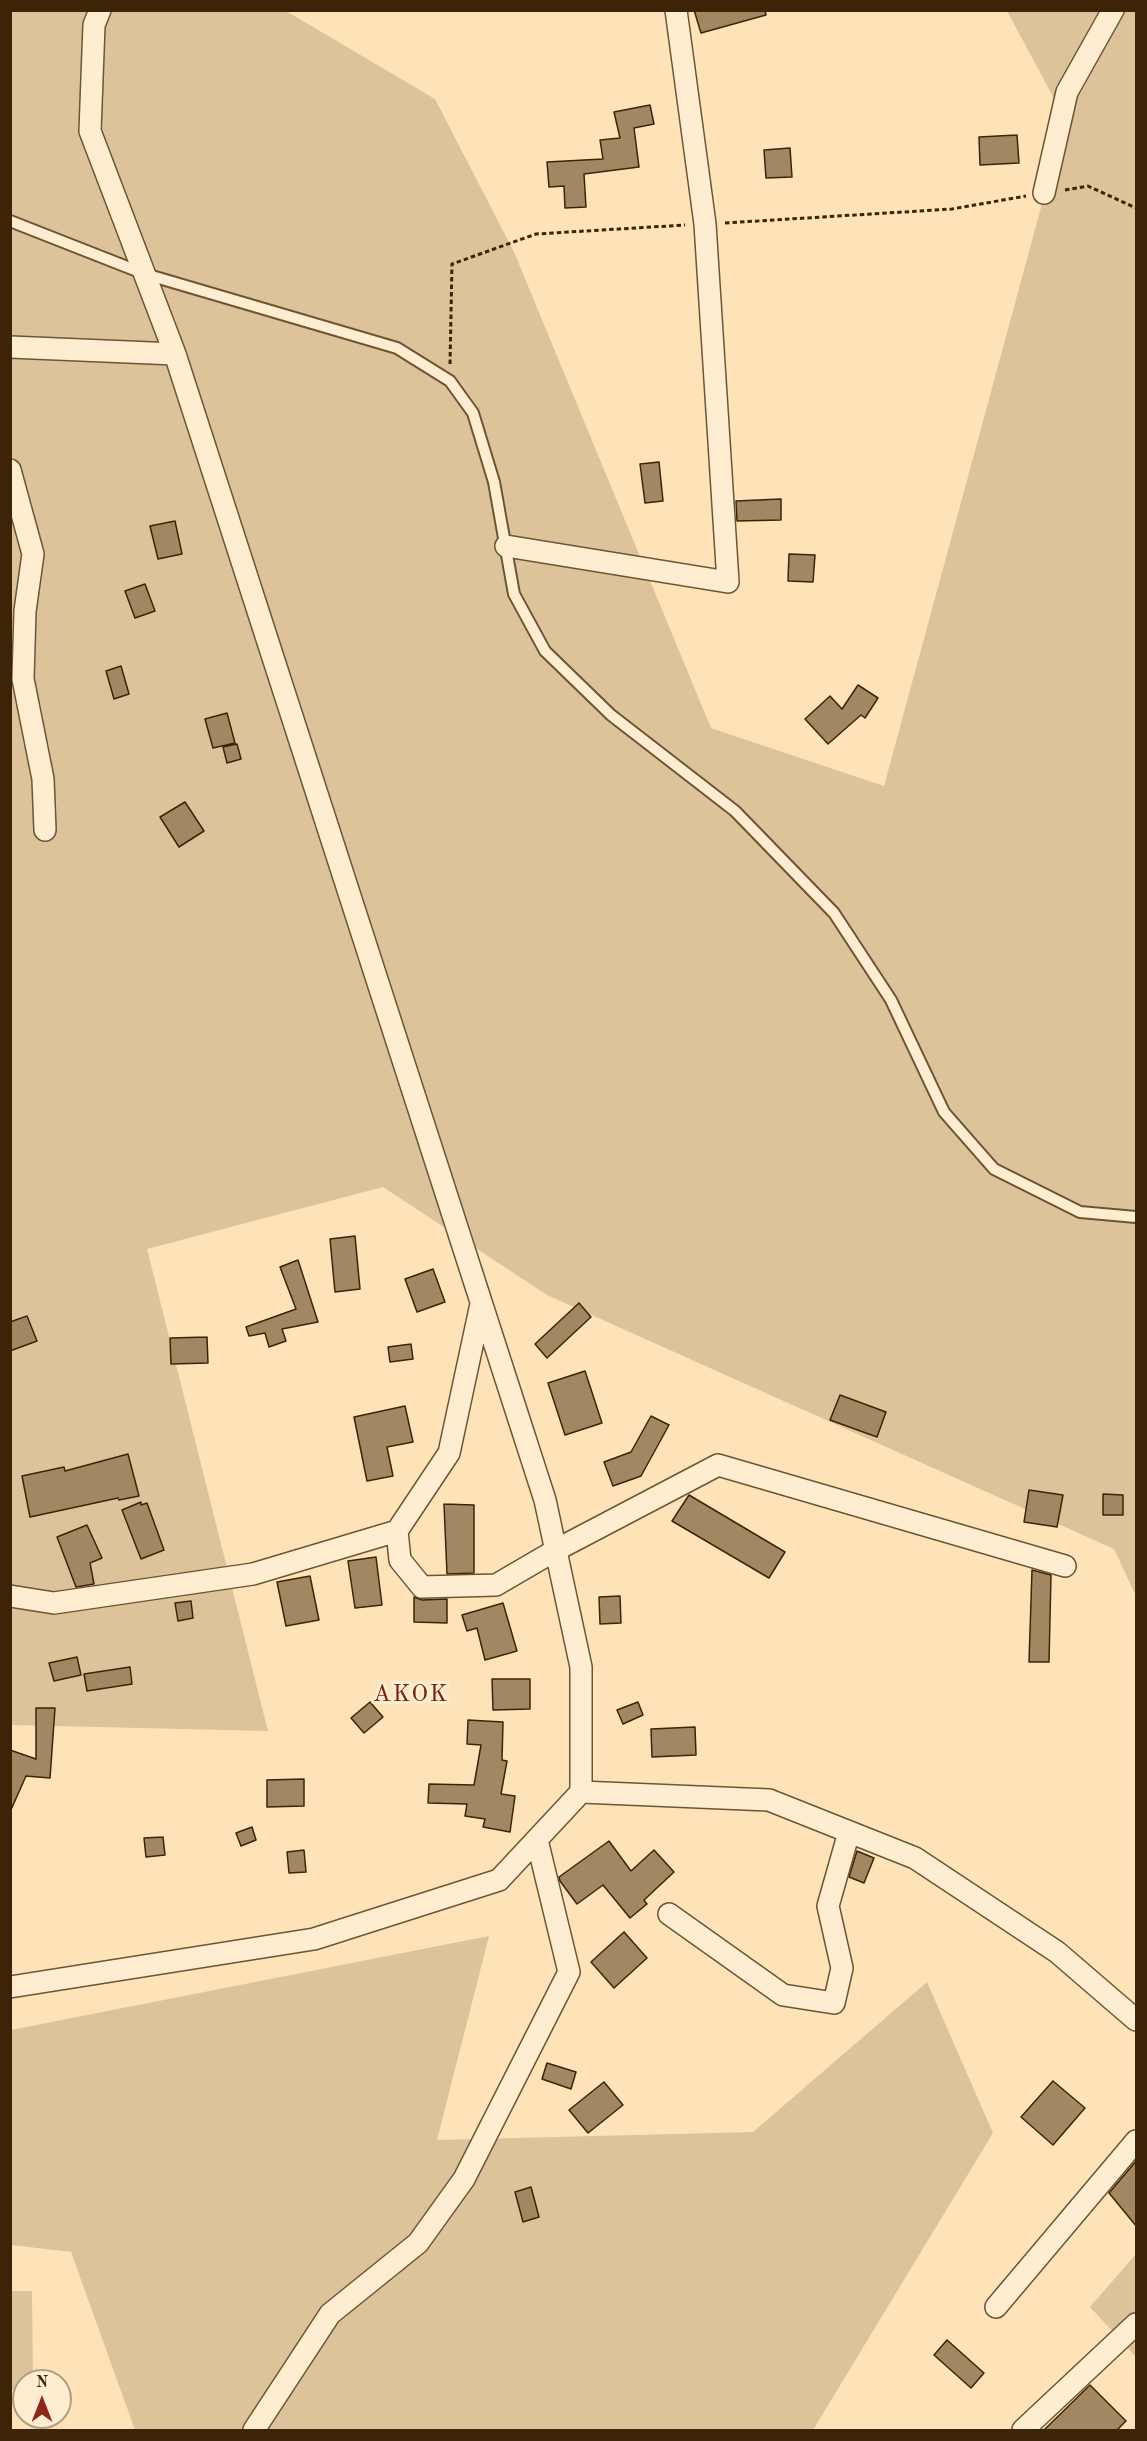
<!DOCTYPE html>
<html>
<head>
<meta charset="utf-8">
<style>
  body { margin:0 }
  #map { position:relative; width:1147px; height:2441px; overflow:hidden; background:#fee3b8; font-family:"Old Standard TT",serif }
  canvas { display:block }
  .frame { position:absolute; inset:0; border:12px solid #3e2406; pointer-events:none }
  .north { position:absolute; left:12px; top:2369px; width:60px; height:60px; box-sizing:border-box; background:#feedd1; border:2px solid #b19d80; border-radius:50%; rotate:0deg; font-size:16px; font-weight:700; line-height:24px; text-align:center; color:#3e2406 }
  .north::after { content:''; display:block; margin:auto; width:21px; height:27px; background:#8f2418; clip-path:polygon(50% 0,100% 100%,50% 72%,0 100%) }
</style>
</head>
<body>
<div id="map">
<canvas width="1147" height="2441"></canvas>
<div class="frame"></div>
<div class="north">N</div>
</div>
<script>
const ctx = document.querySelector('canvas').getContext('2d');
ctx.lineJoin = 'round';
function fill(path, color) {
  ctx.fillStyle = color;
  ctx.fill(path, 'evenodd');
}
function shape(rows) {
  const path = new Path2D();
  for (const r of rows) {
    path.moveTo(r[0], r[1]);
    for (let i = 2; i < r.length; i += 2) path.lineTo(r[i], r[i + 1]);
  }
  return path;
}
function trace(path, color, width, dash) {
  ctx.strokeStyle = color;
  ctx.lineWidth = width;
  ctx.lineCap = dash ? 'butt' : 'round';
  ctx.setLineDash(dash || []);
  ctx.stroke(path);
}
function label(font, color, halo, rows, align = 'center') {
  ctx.font = font + ' "Old Standard TT",serif';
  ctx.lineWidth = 6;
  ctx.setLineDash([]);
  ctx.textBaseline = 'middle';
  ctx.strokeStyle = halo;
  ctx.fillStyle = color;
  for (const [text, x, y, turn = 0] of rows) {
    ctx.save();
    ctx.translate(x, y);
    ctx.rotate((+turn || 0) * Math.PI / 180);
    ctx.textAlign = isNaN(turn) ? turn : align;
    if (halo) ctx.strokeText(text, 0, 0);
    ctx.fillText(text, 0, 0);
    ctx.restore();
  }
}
const green = shape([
  [11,11,286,11,435,99,514,252,711,728,884,786,1065,119,1007,11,1136,11,1136,1596,1114,1549,547,1295,383,1187,147,1249,268,1731,11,1725],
  [489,1936,437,2140,753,2132,927,1982,993,2133,813,2430,135,2430,71,2252,11,2245,11,2030],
  [1136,2254,1136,2357,1090,2307],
  [10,2291,32,2291,33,2381,24,2381,24,2390,11,2390]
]);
const building = shape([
  [694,10,765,10,766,15,701,33,694,10],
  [650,105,654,124,634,128,639,167,584,174,586,207,565,208,564,186,549,187,547,162,603,159,600,140,620,138,614,112,650,105],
  [1017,135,1019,163,980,165,979,137,1017,135],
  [790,148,792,177,766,178,764,150,790,148],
  [659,462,663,501,645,503,640,464,659,462],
  [781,499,781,520,737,521,736,501,781,499],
  [175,521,182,554,158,559,150,526,175,521],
  [789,554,815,555,813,582,788,581,789,554],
  [145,584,155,611,135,618,125,591,145,584],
  [121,666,129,694,114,699,106,671,121,666],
  [858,685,878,698,865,718,861,715,828,744,805,719,830,696,842,709,858,685],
  [227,713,235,743,213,748,205,719,227,713],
  [237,744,241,759,227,763,223,747,237,744],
  [185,802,204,831,179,847,160,817,185,802],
  [355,1236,360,1289,335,1292,330,1239,355,1236],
  [298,1260,318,1322,282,1329,286,1341,269,1347,265,1333,249,1336,246,1327,296,1309,280,1267,298,1260],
  [433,1269,445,1302,417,1312,405,1279,433,1269],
  [579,1303,591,1317,547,1358,535,1344,579,1303],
  [27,1316,37,1341,10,1351,10,1322,27,1316],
  [207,1337,208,1363,171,1364,170,1338,207,1337],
  [411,1344,413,1359,390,1362,388,1347,411,1344],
  [585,1371,602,1423,565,1435,548,1383,585,1371],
  [840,1395,886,1412,877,1437,830,1420,840,1395],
  [405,1406,413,1442,387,1447,393,1476,367,1481,354,1417,405,1406],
  [651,1416,669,1425,641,1476,613,1486,604,1462,631,1452,651,1416],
  [128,1454,139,1496,119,1500,118,1498,30,1517,22,1476,64,1467,65,1471,128,1454],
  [1029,1490,1063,1495,1057,1527,1024,1522,1029,1490],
  [1103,1494,1123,1495,1123,1515,1103,1515,1103,1494],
  [689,1495,785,1552,769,1578,672,1521,689,1495],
  [141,1502,141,1505,147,1503,164,1550,141,1559,122,1510,141,1502],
  [444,1504,474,1505,474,1573,447,1574,444,1504],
  [87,1525,102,1558,90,1563,94,1584,76,1587,57,1537,87,1525],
  [376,1557,382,1605,355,1608,348,1561,376,1557],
  [1032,1570,1051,1575,1049,1662,1029,1662,1032,1570],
  [310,1576,319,1620,286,1626,277,1582,310,1576],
  [620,1596,621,1623,600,1624,599,1597,620,1596],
  [414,1597,422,1600,447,1599,447,1623,414,1622,414,1597],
  [191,1601,193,1618,178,1621,175,1603,191,1601],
  [503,1603,517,1651,485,1660,477,1628,467,1631,462,1615,503,1603],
  [77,1657,81,1675,54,1681,49,1663,77,1657],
  [130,1667,132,1684,87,1691,84,1674,130,1667],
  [492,1679,530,1679,530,1709,493,1710,492,1679],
  [370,1702,383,1717,364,1733,351,1718,370,1702],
  [638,1702,643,1715,623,1724,617,1710,638,1702],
  [36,1708,55,1708,50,1778,26,1776,10,1812,10,1750,36,1759,36,1708],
  [468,1720,503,1722,502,1760,507,1761,501,1794,515,1796,510,1832,483,1827,485,1819,465,1816,467,1804,428,1803,429,1784,474,1785,481,1745,467,1744,468,1720],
  [695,1727,696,1755,652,1757,651,1729,695,1727],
  [304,1779,304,1806,267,1807,267,1780,304,1779],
  [252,1827,256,1840,241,1846,236,1833,252,1827],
  [163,1837,165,1855,146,1857,144,1838,163,1837],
  [609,1841,631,1871,654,1850,674,1872,644,1900,647,1904,630,1918,603,1885,577,1904,560,1881,559,1877,609,1841],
  [304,1850,306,1872,289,1873,287,1852,304,1850],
  [857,1851,874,1858,864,1883,849,1877,857,1851],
  [624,1932,647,1958,614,1988,591,1962,624,1932],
  [547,2063,576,2072,571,2089,542,2079,547,2063],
  [1053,2081,1085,2108,1053,2145,1021,2117,1053,2081],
  [604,2082,623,2105,588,2133,569,2110,604,2082],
  [1137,2160,1137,2227,1109,2193,1137,2160],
  [531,2187,539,2217,523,2222,515,2192,531,2187],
  [947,2340,984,2373,971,2388,934,2355,947,2340],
  [1090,2385,1126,2421,1117,2430,1044,2430,1090,2385]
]);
const path = shape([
  [1065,190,1088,186,1136,208],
  [725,223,952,209,1026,196],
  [450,364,452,264,536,234,685,225]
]);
const service = shape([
  [10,221,145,274,397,348,450,381,473,413,494,482,514,594,545,651,611,715,735,811,834,913,891,1000,944,1112,994,1169,1080,1212,1136,1217]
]);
const minor = shape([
  [1044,193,1067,92,1113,10],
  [10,347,175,354],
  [10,470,33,554,25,611,23,679,43,779,45,830],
  [506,546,728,582,705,224,676,10],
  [397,1531,400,1560,422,1587,496,1585,556,1550,718,1465,1065,1566],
  [10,1596,54,1603,253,1574,397,1531,449,1453,481,1304],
  [581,1792,769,1800,915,1858,1057,1952,1136,2020],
  [669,1914,783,1995,834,2003,842,1968,828,1906,849,1832],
  [10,1987,314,1939,499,1880,581,1792,581,1667,545,1500,175,354,90,131,94,25,100,10],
  [996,2307,1136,2141],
  [254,2430,330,2314,418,2243,464,2179,569,1972,537,1840],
  [1023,2430,1136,2324]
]);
const quarterNames = [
  ["AKOK",411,1695]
];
fill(green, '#ddc39a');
fill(building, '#a28763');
trace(building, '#3e2406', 1.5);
trace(service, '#6e5432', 14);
trace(minor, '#6e5432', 24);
trace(path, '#3e2406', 3, [4.5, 3]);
trace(service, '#feedd1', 10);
trace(minor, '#feedd1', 21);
ctx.letterSpacing = '1.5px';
label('24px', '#7a1f14', '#feedd1', quarterNames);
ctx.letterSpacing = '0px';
</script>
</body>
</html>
